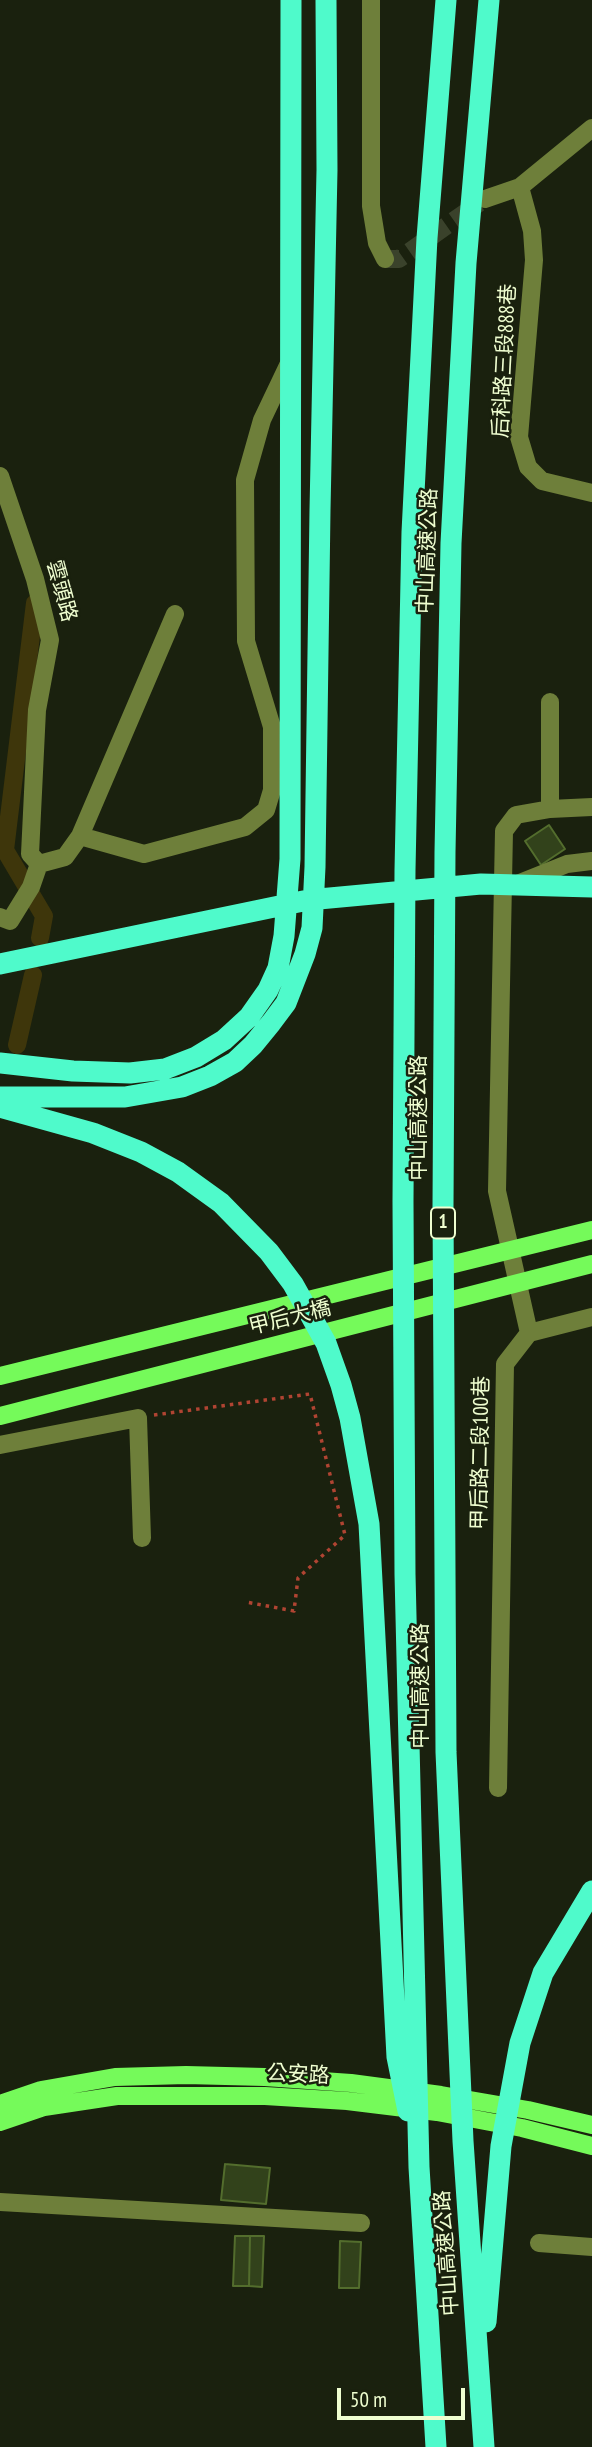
<!DOCTYPE html>
<html>
<head>
<meta charset="utf-8">
<style>
  body { margin:0 }
  #map { position:relative; width:592px; height:2447px; overflow:hidden; background:#1a210e; font-family:"PT Sans Narrow",sans-serif }
  canvas { display:block }
  .scale { position:absolute; left:337px; top:2388px; width:128px; height:32px; box-sizing:border-box; border:4px solid #effed0; border-top:0; padding-left:9px; font-size:21px; line-height:24px; white-space:nowrap; color:#effed0; -webkit-text-stroke:5px #1a210e; paint-order:stroke }
</style>
</head>
<body>
<div id="map">
<canvas width="592" height="2447"></canvas>
<div class="scale">50 m</div>
</div>
<script>
const ctx = document.querySelector('canvas').getContext('2d');
ctx.lineJoin = 'round';
function shape(rows) {
  const path = new Path2D();
  for (const r of rows) {
    path.moveTo(r[0], r[1]);
    for (let i = 2; i < r.length; i += 2) path.lineTo(r[i], r[i + 1]);
  }
  return path;
}
function trace(path, color, width, dash) {
  ctx.strokeStyle = color;
  ctx.lineWidth = width;
  ctx.lineCap = dash ? 'butt' : 'round';
  ctx.setLineDash(dash || []);
  ctx.stroke(path);
}
function fill(path, color) {
  ctx.fillStyle = color;
  ctx.fill(path, 'evenodd');
}
function label(font, color, halo, rows, align = 'center') {
  ctx.font = font + ' "PT Sans Narrow","Noto Sans TC",sans-serif';
  ctx.lineWidth = 5;
  ctx.setLineDash([]);
  ctx.textBaseline = 'middle';
  ctx.strokeStyle = halo;
  ctx.fillStyle = color;
  for (const [text, x, y, turn = 0] of rows) {
    ctx.save();
    ctx.translate(x, y);
    ctx.rotate((+turn || 0) * Math.PI / 180);
    ctx.textAlign = isNaN(turn) ? turn : align;
    if (halo) ctx.strokeText(text, 0, 0);
    ctx.fillText(text, 0, 0);
    ctx.restore();
  }
}
const canal = shape([
  [35,603,5,850,44,916,40,938],
  [17,1045,33,975]
]);
const building = shape([
  [549,825,565,849,541,865,525,841,549,825],
  [225,2164,270,2168,266,2204,221,2200,225,2164],
  [235,2236,250,2236,249,2286,233,2286,235,2236],
  [250,2236,264,2236,262,2287,249,2286,250,2236],
  [340,2241,361,2242,359,2288,339,2288,340,2241]
]);
const minorTunnel = shape([
  [385,259,399,259,479,203]
]);
const path = shape([
  [154,1415,310,1394,345,1535,298,1578,294,1611,246,1602]
]);
const minor = shape([
  [371,0,371,206,377,243,385,259],
  [520,187,532,231,534,260,519,437,528,467,542,481,592,493],
  [485,199,520,187,592,128],
  [0,476,35,579,50,640,37,710,30,854,39,864],
  [550,809,550,702],
  [80,836,175,614],
  [39,864,65,857,80,836,144,854,245,827,266,810,272,790,272,727,246,641,245,480,262,420,292,357],
  [517,884,567,864,592,861],
  [0,917,10,921,31,887,39,864],
  [529,1333,592,1317],
  [0,1445,138,1418,142,1538],
  [498,1788,505,1364,529,1333,497,1191,504,831,516,815,550,809,592,807],
  [0,2202,361,2223],
  [539,2243,592,2247]
]);
const major = shape([
  [0,1376,592,1230],
  [0,1416,592,1264],
  [0,2104,41,2090,115,2077,186,2075,265,2077,351,2083,441,2095,528,2110,592,2125],
  [0,2122,44,2107,117,2096,265,2096,347,2101,437,2112,522,2128,592,2146]
]);
const highway = shape([
  [0,964,308,900,481,884,592,887],
  [0,1063,73,1071,130,1073,165,1069,196,1057,224,1040,249,1017,268,990,278,968,284,936,290,859,291,0],
  [0,1097,125,1097,182,1087,210,1076,235,1062,253,1045,271,1023,286,1003,305,954,312,928,315,867,320,510,327,170,326,0],
  [0,1107,93,1133,141,1152,178,1172,221,1203,269,1252,293,1284,326,1343,341,1385,350,1418,369,1524,397,2057,408,2111],
  [486,2322,501,2146,520,2043,543,1973,592,1891],
  [436,2447,419,2167,405,1574,403,1201,405,870,412,532,427,238,446,0],
  [484,2447,463,2141,446,1752,443,1207,445,852,451,543,466,263,489,0]
]);
const shields = [
  [443,1223,24]
];
const shieldNames = [
  ["1",443,1223]
];
const streetNames = [
  ["后科路三段888巷",505,361,-87],
  ["中山高速公路",428,551,-88],
  ["雲頭路",61,591,75],
  ["中山高速公路",419,1118,-90],
  ["甲后大橋",290,1318,-14],
  ["甲后路二段100巷",481,1453,-89],
  ["中山高速公路",421,1686,-90],
  ["公安路",298,2075,3],
  ["中山高速公路",447,2253,-94]
];
trace(canal, '#3e360b', 18);
fill(building, '#32421b');
trace(building, '#536d2d', 2);
trace(minorTunnel, '#3a422b', 18, [18, 9]);
trace(path, '#b04432', 3.5, [3.5, 5]);
trace(minor, '#6e7f3a', 18);
trace(major, '#75fa5a', 18);
trace(highway, '#4ffacb', 21);
for (const [x, y, w] of shields) {
  const box = new Path2D();
  box.roundRect(x - w / 2, y - 15.5, w, 31, 5);
  ctx.fillStyle = '#1a210e';
  ctx.fill(box);
  trace(box, '#effed0', 2);
}
label('bold 19px', '#effed0', null, shieldNames);
label('21px', '#effed0', '#1a210e', streetNames);
</script>
</body>
</html>
